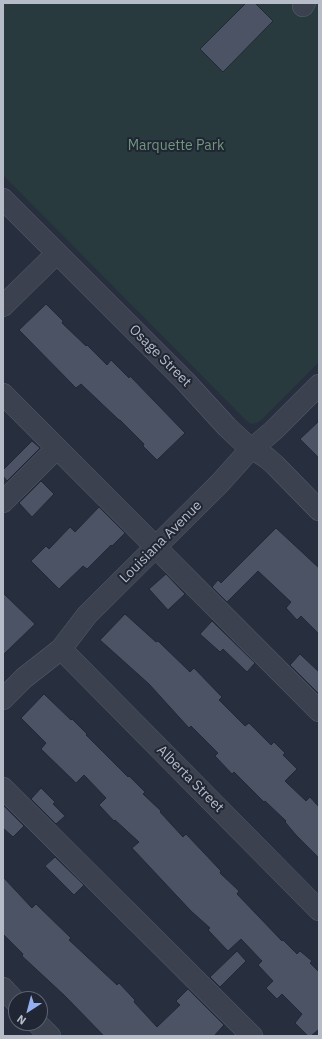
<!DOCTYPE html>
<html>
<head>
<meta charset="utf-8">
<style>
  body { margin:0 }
  #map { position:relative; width:322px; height:1039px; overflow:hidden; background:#272e3e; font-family:"IBM Plex Sans",sans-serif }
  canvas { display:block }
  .frame { position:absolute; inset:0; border:4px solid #b7bcc9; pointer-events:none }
  .north { position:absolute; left:8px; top:991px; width:40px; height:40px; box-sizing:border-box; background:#202633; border:1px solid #5c626f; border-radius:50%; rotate:216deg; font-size:11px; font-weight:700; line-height:16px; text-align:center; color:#b7bcc9 }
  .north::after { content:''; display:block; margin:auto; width:14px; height:18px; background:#95aef0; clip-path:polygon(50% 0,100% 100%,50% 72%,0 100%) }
</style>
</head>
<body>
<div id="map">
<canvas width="322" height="1039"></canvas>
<div class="frame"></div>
<div class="north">N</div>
</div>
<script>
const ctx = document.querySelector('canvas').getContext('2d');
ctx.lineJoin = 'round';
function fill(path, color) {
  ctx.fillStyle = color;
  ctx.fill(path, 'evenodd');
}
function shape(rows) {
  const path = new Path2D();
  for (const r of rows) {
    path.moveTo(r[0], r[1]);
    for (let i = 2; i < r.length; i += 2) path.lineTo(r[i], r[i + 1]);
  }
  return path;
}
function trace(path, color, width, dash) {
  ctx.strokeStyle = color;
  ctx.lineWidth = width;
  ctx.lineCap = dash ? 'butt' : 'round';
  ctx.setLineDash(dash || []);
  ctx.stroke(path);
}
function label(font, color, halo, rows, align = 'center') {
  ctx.font = font + ' "IBM Plex Sans",sans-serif';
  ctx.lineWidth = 4;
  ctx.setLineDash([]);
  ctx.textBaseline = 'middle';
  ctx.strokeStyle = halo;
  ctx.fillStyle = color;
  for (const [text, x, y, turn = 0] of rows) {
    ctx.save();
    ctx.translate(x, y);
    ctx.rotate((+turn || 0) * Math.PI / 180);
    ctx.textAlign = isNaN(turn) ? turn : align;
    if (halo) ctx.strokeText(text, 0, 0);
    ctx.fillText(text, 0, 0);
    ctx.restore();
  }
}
const green = shape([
  [3,3,319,3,319,362,262,419,257,423,251,424,247,421,3,175]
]);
const building = shape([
  [246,3,255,3,273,21,223,72,200,49,246,3],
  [46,304,63,321,62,323,86,346,87,345,107,365,111,360,129,378,130,376,185,433,157,460,143,446,144,444,120,420,119,420,81,384,76,388,19,330,46,304],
  [319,421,319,458,300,439,319,421],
  [32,441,40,448,7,481,3,476,3,470,32,441],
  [41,481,54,494,32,517,19,503,41,481],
  [99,507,125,533,112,546,111,545,87,569,83,566,59,589,31,561,46,546,49,549,70,527,75,532,99,507],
  [276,528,319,568,319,634,301,616,297,620,286,608,291,602,258,571,227,602,212,587,218,580,221,583,276,528],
  [166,574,185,594,168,610,149,589,166,574],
  [3,593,35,624,3,655,3,593],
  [125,614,156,642,158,641,190,672,194,668,222,697,219,700,245,726,249,723,271,745,274,742,285,753,283,755,297,769,285,781,306,801,310,797,319,807,319,858,296,835,285,822,286,821,265,801,264,802,234,772,232,774,215,756,218,753,191,726,189,728,149,684,100,640,125,614],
  [212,621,255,663,247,672,223,649,220,652,200,634,212,621],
  [300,654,319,672,319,694,290,665,300,654],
  [44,694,71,720,72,719,87,734,86,735,128,777,129,776,145,792,143,794,161,811,160,812,183,837,186,834,221,871,220,873,239,891,237,894,282,941,283,940,297,954,300,951,312,961,310,963,319,972,319,1031,318,1030,311,1036,308,1036,295,1023,302,1014,282,994,277,999,266,988,273,981,258,965,262,961,241,939,228,951,208,930,210,928,191,911,132,848,139,842,115,820,114,821,99,805,106,798,84,775,76,783,41,749,46,743,21,718,44,694],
  [41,788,55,802,53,804,65,816,56,824,31,799,41,788],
  [3,805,24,826,13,837,3,828,3,805],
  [55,857,84,885,74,895,45,866,55,857],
  [3,877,32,908,36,904,71,938,69,940,117,985,119,983,135,1000,134,1002,157,1027,180,1005,176,1001,188,989,224,1025,214,1036,104,1036,65,996,22,956,23,954,3,934,3,877],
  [237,951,246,961,220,987,210,977,237,951]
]);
const minor = shape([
  [303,6,305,3],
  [3,199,185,381,227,427,244,443,267,458,275,465,319,510],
  [3,306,57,253],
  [3,394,319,711],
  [3,502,57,448],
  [61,649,319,910],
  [3,699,24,678,61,649,87,615,220,483,246,454,274,430,319,385],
  [3,788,252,1036],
  [3,988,16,1002],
  [37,1023,50,1036]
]);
const parkNames = [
  ["Marquette Park",176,146]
];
const streetNames = [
  ["Osage Street",160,356,45],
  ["Louisiana Avenue",161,542,-45],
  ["Alberta Street",190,779,45]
];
fill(green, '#293a3f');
fill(building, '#4c5364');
trace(building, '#222835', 1);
trace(minor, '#565c69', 22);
trace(minor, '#3b414e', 21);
label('14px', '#70987e', '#202633', parkNames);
label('14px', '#b7bcc9', '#202633', streetNames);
</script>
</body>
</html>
